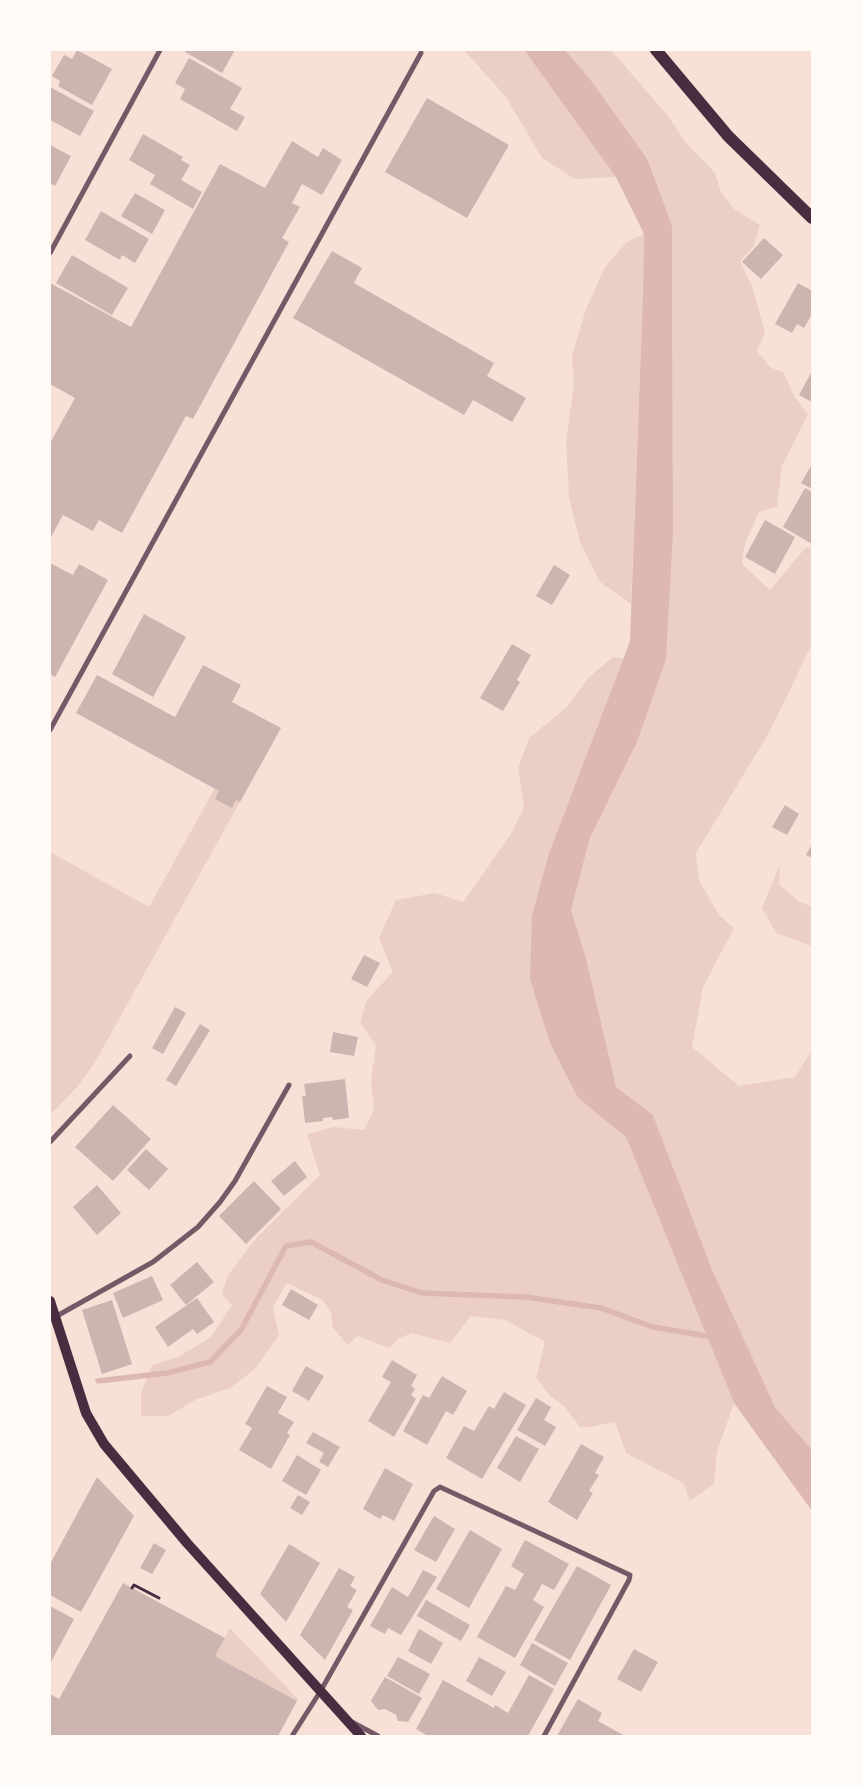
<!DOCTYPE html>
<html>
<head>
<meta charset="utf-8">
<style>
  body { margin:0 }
  #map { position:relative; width:862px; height:1786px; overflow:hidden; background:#f7e1d7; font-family:"Alegreya Sans",sans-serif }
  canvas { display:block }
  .frame { position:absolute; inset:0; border:51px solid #fffaf5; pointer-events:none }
</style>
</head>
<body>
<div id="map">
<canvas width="862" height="1786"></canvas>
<div class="frame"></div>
</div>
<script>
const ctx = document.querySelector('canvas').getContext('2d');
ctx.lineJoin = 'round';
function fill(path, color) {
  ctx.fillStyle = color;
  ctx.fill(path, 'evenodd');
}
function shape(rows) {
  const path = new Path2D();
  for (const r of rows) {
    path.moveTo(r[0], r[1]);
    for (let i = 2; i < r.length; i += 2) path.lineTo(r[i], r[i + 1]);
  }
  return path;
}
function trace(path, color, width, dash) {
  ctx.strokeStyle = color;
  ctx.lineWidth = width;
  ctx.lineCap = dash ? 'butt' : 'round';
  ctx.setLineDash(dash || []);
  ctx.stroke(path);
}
const green = shape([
  [464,50,524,50,616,177,575,179,542,158,506,97],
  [565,50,611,50,668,116,687,144,715,173,721,192,734,209,760,225,754,246,740,261,752,286,765,332,757,351,770,367,784,373,794,396,808,414,782,466,777,507,759,512,745,543,742,564,770,590,806,547,812,550,812,644,770,731,696,853,699,880,719,915,734,928,703,987,692,1047,739,1086,795,1077,812,1050,812,1450,775,1407,713,1272,653,1115,616,1088,586,958,571,910,590,838,637,742,673,534,672,227,648,159],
  [644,234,643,292,631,604,600,582,580,542,569,498,566,441,574,384,572,356,586,309,605,267,627,242],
  [613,657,623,659,549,853,532,915,578,1098,626,1137,734,1403,717,1452,714,1484,690,1501,683,1483,626,1453,615,1422,590,1427,580,1427,565,1407,550,1396,536,1378,545,1342,505,1320,471,1316,450,1343,412,1333,400,1338,389,1348,358,1336,348,1345,333,1328,331,1313,323,1300,287,1283,273,1307,279,1335,255,1369,230,1388,195,1400,168,1416,141,1416,141,1393,152,1365,178,1357,211,1337,232,1305,222,1294,228,1275,257,1237,320,1175,307,1134,334,1127,364,1130,374,1110,371,1080,376,1046,360,1022,367,1000,393,972,379,938,396,900,435,893,463,902,511,834,524,807,518,768,529,738,567,707,588,678],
  [215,788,240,802,94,1064,77,1087,50,1115,50,852,149,907],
  [780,864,779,884,798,901,812,907,812,946,776,933,762,908],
  [230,1628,298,1699,297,1701,215,1656]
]);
const water = shape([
  [524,50,565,50,589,78,648,160,672,226,673,534,666,659,637,742,590,838,571,910,586,958,616,1087,653,1115,713,1272,775,1407,812,1450,812,1511,734,1403,626,1137,578,1098,550,1043,530,979,532,915,549,853,630,641,643,292,644,234,616,177]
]);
const stream = shape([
  [98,1381,167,1373,210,1362,241,1330,286,1246,311,1242,382,1280,422,1293,525,1297,601,1308,653,1327,713,1337]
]);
const building = shape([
  [77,50,112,69,92,105,58,86,60,81,52,76,64,55,72,59],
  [186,50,235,50,222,73,185,52],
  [189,58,242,88,230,109,245,117,237,131,180,99,185,89,175,83],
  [50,87,94,111,80,136,50,120],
  [427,98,509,145,467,218,385,172],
  [143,134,183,157,181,160,190,165,181,180,202,192,193,209,150,184,155,175,129,160],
  [292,141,318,157,323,148,342,160,322,195,302,184,292,203,300,207,282,238,289,242,193,419,186,416,122,533,99,520,93,531,63,515,50,539,50,443,75,398,50,384,50,283,131,327,220,164,265,188],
  [50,145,71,156,55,186,50,183],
  [135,193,165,210,152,234,121,216],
  [101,211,149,239,135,263,122,255,120,260,85,240],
  [764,238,783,255,761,279,742,262],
  [332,251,362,268,354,283,494,363,487,376,526,398,512,422,473,400,464,415,293,318],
  [72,255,128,288,112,315,56,283],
  [798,283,812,291,812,314,804,328,797,324,792,333,775,324],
  [812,371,812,402,799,395],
  [812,464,812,489,801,483],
  [805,488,812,492,812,544,783,527],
  [765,520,795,537,775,574,745,557],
  [50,563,73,575,79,564,108,580,55,677,50,674],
  [554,565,570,575,552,605,536,596],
  [144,614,186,637,153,697,112,674],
  [512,644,531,655,517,680,520,682,503,711,480,698],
  [203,665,241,685,232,702,281,728,240,802,236,800,232,808,215,799,219,791,76,713,97,675,175,717],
  [785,805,799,814,787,835,772,827],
  [812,844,812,858,806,855],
  [364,955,380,963,367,987,351,979],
  [175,1007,186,1013,163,1054,152,1048],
  [200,1024,210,1030,176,1086,166,1080],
  [333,1032,358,1037,354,1056,330,1052],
  [345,1079,349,1118,333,1120,332,1117,323,1118,323,1121,305,1123,302,1096,306,1096,304,1084],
  [113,1105,151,1139,113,1181,75,1147],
  [146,1149,168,1169,149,1190,127,1170],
  [295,1161,307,1177,284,1196,271,1181],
  [254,1181,281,1209,246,1244,219,1216],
  [97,1185,121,1213,97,1235,73,1207],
  [197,1262,214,1282,186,1305,170,1285],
  [152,1276,163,1300,123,1318,113,1293],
  [291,1289,318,1305,309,1320,282,1305],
  [197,1298,214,1322,197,1334,193,1329,168,1347,155,1327],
  [112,1300,132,1364,102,1374,82,1310],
  [392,1360,417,1375,411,1386,415,1389,411,1395,416,1399,394,1437,368,1421,391,1382,382,1377],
  [306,1366,324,1376,309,1401,292,1391],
  [442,1376,467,1391,453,1415,446,1411,427,1445,403,1431,423,1395,429,1398],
  [267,1386,287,1397,278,1413,294,1422,287,1433,290,1435,271,1469,239,1450,252,1428,245,1424],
  [504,1392,526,1405,482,1479,446,1458,464,1426,474,1431,489,1406,494,1409],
  [536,1398,551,1407,544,1420,556,1427,545,1446,517,1430],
  [313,1432,340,1447,328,1467,319,1462,324,1453,306,1443],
  [516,1436,539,1449,520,1482,497,1468],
  [581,1444,604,1457,595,1473,599,1475,589,1491,593,1493,577,1520,548,1502],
  [297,1455,321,1470,306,1495,282,1481],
  [385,1468,413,1484,394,1521,383,1515,380,1519,363,1509],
  [97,1477,134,1516,81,1612,50,1595,50,1564],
  [298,1495,310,1502,302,1515,290,1508],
  [434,1516,455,1529,436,1562,414,1550],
  [470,1530,502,1549,469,1608,436,1589],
  [525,1540,569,1564,554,1590,542,1584,533,1600,544,1607,515,1658,477,1637,506,1586,515,1590,524,1574,511,1566],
  [154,1543,166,1550,152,1574,140,1568],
  [289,1544,320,1563,286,1622,260,1594],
  [577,1566,611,1585,570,1660,534,1640],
  [339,1568,355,1577,350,1586,357,1590,347,1607,353,1610,325,1660,300,1635],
  [423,1570,437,1577,401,1635,388,1628,385,1634,370,1626,392,1587,408,1597],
  [123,1583,225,1638,215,1656,297,1701,278,1736,50,1736,50,1694,59,1699],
  [426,1600,470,1625,461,1641,417,1616],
  [50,1606,74,1619,50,1664],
  [419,1629,443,1643,431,1664,408,1651],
  [532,1643,568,1663,555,1686,520,1665],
  [634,1649,658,1662,641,1692,617,1679],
  [398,1657,430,1674,419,1694,387,1676],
  [479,1657,506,1672,492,1696,466,1681],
  [529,1675,554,1689,528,1736,428,1736,416,1729,443,1680,494,1708,495,1705,508,1713],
  [385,1677,422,1698,408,1722,398,1721,396,1715,385,1709,378,1710,371,1701],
  [578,1699,602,1713,598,1721,625,1736,557,1736]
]);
const path = shape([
  [132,1588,134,1585,159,1598]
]);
const minor = shape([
  [50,253,160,50],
  [50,730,421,53],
  [50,1142,130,1056],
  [55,1317,153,1262,198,1227,220,1202,235,1181,289,1085],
  [352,1722,378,1736],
  [292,1736,320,1692,434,1491,440,1487,630,1575,629,1580,544,1736]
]);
const secondary = shape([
  [50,1301,86,1413,104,1444,187,1543,361,1736]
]);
const primary = shape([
  [656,50,728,136,812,218]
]);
fill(green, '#ebcfc5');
fill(water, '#dcb8b0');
trace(stream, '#dcb8b0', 5.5);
fill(building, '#ccb4b1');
trace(path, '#4a2c40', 3);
trace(minor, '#755966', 5);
trace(secondary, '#4a2c40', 10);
trace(primary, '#4a2c40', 12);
</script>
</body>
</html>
